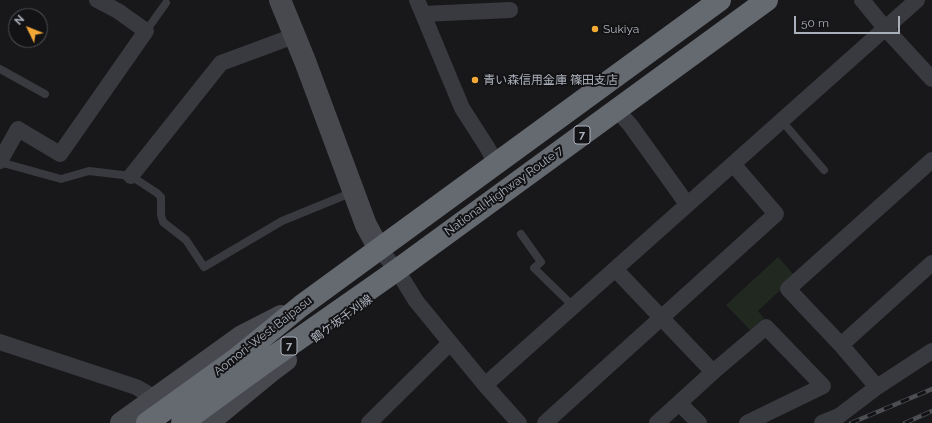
<!DOCTYPE html>
<html>
<head>
<meta charset="utf-8">
<style>
  body { margin:0 }
  #map { position:relative; width:932px; height:423px; overflow:hidden; background:#18181a; font-family:Raleway,sans-serif }
  canvas { display:block }
  .north { position:absolute; left:8px; top:8px; width:40px; height:40px; box-sizing:border-box; background:#131315; border:1px solid #4f5257; border-radius:50%; rotate:313deg; font-size:11px; font-weight:700; line-height:16px; text-align:center; color:#aab0ba }
  .north::after { content:''; display:block; margin:auto; width:14px; height:18px; background:#f4a836; clip-path:polygon(50% 0,100% 100%,50% 72%,0 100%) }
  .scale { position:absolute; left:794px; top:16px; width:106px; height:18px; box-sizing:border-box; border:2px solid #aab0ba; border-top:0; padding-left:5px; font-size:12px; line-height:14px; white-space:nowrap; color:#aab0ba; -webkit-text-stroke:3px #131315; paint-order:stroke }
</style>
</head>
<body>
<div id="map">
<canvas width="932" height="423"></canvas>
<div class="north">N</div>
<div class="scale">50 m</div>
</div>
<script>
const ctx = document.querySelector('canvas').getContext('2d');
ctx.lineJoin = 'round';
function fill(path, color) {
  ctx.fillStyle = color;
  ctx.fill(path, 'evenodd');
}
function shape(rows) {
  const path = new Path2D();
  for (const r of rows) {
    path.moveTo(r[0], r[1]);
    for (let i = 2; i < r.length; i += 2) path.lineTo(r[i], r[i + 1]);
  }
  return path;
}
function trace(path, color, width, dash) {
  ctx.strokeStyle = color;
  ctx.lineWidth = width;
  ctx.lineCap = dash ? 'butt' : 'round';
  ctx.setLineDash(dash || []);
  ctx.stroke(path);
}
function label(font, color, halo, rows, align = 'center') {
  ctx.font = font + ' Raleway,"Noto Sans JP",sans-serif';
  ctx.lineWidth = 4;
  ctx.setLineDash([]);
  ctx.textBaseline = 'middle';
  ctx.strokeStyle = halo;
  ctx.fillStyle = color;
  for (const [text, x, y, turn = 0] of rows) {
    ctx.save();
    ctx.translate(x, y);
    ctx.rotate((+turn || 0) * Math.PI / 180);
    ctx.textAlign = isNaN(turn) ? turn : align;
    if (halo) ctx.strokeText(text, 0, 0);
    ctx.fillText(text, 0, 0);
    ctx.restore();
  }
}
const green = shape([
  [778,257,795,276,758,311,764,318,750,330,726,305]
]);
const lane = shape([
  [146,31,166,3],
  [0,69,45,94],
  [781,120,824,170],
  [0,162,61,179,89,171,131,176,157,193,161,197,161,215,163,222,186,240,204,267,282,221,353,192],
  [521,234,541,262,534,268,573,306]
]);
const street = shape([
  [417,0,462,108,487,147,496,163],
  [862,0,885,28,932,79],
  [423,14,510,10],
  [617,110,631,126,687,204],
  [0,161,18,129,60,154,146,31,118,11,97,0],
  [131,176,221,63,294,36],
  [379,249,397,270,416,301,485,385,519,423],
  [615,269,713,372],
  [0,342,136,387,155,398],
  [841,345,932,263],
  [485,385,917,0],
  [877,387,841,345,788,289,932,160],
  [369,423,450,343],
  [545,423,776,214,733,164],
  [657,423,679,403],
  [699,423,679,403,713,372,766,327,823,386,747,423],
  [822,423,839,416,877,387,932,351]
]);
const secondary = shape([
  [280,0,305,61,366,225,379,249],
  [121,423,242,336,281,316],
  [208,423,270,372,286,360]
]);
const highway = shape([
  [147,423,236,359,301,306,720,0],
  [182,423,263,364,397,270,767,0]
]);
const rail = shape([
  [851,423,932,389],
  [905,423,932,411]
]);
const markers = [
  [595,29,4,"#f4a836"],
  [475,80,4,"#f4a836"]
];
const shields = [
  [582,135,16],
  [289,346,16]
];
const shieldNames = [
  ["7",582,135],
  ["7",289,346]
];
const poiNames = [
  ["Sukiya",603,29],
  ["青い森信用金庫 篠田支店",483,80]
];
const streetNames = [
  ["National Highway Route 7",504,191,-36],
  ["鶴ケ坂千刈線",342,319,-36],
  ["Aomori-West Baipasu",263,336,-38]
];
fill(green, '#202820');
trace(lane, '#393a3f', 8);
trace(street, '#393a3f', 16);
trace(secondary, '#47494f', 22);
trace(highway, '#656970', 22);
trace(rail, '#4c4e54', 4.5);
trace(rail, '#131315', 3, [9]);
for (const [x, y, r, color] of markers) {
  const dot = new Path2D();
  dot.arc(x, y, r, 0, 2 * Math.PI);
  ctx.fillStyle = color;
  ctx.fill(dot);
  trace(dot, '#131315', 1.5);
}
for (const [x, y, w] of shields) {
  const box = new Path2D();
  box.roundRect(x - w / 2, y - 9, w, 18, 3);
  ctx.fillStyle = '#131315';
  ctx.fill(box);
  trace(box, '#aab0ba', 1);
}
label('bold 11px', '#aab0ba', null, shieldNames);
label('12px', '#aab0ba', '#131315', poiNames, 'left');
label('12px', '#aab0ba', '#131315', streetNames);
</script>
</body>
</html>
